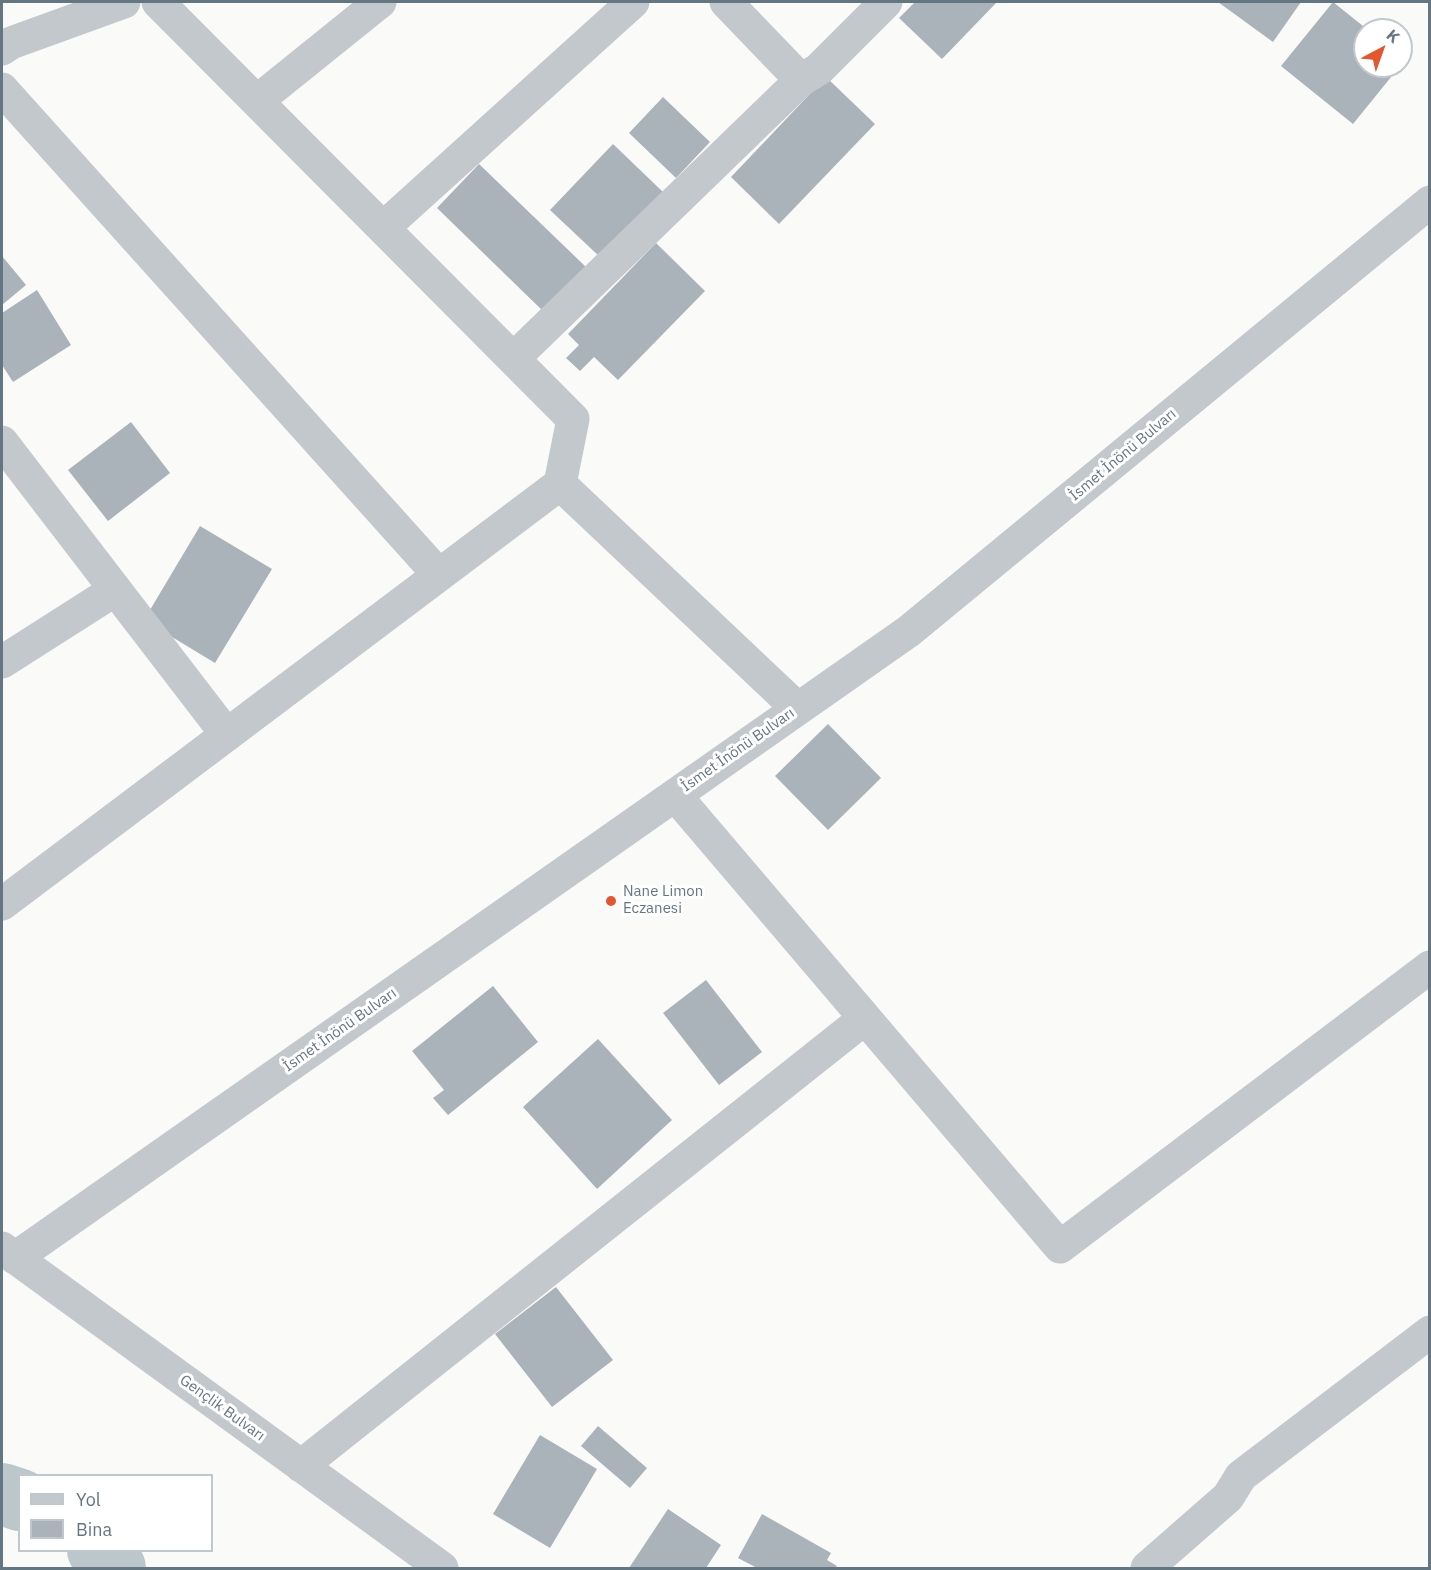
<!DOCTYPE html>
<html>
<head>
<meta charset="utf-8">
<style>
  body { margin:0 }
  #map { position:relative; width:1431px; height:1570px; overflow:hidden; background:#fafaf8; font-family:"IBM Plex Sans",sans-serif }
  canvas { display:block }
  .frame { position:absolute; inset:0; border:3px solid #657683; pointer-events:none }
  .legend { position:absolute; left:18px; top:1474px; width:195px; height:78px; box-sizing:border-box; background:#fff; border:2px solid #c1c8cd; margin:0; padding:8px 10px; list-style:none; font-size:18px; color:#657683 }
  .legend li { display:flex; align-items:center; gap:12px; height:30px }
  .legend b { width:30px; border:2px solid #c1c8cd }
  .north { position:absolute; left:1353px; top:18px; width:60px; height:60px; box-sizing:border-box; background:#fff; border:2px solid #c1c8cd; border-radius:50%; rotate:41deg; font-size:16px; font-weight:700; line-height:24px; text-align:center; color:#657683 }
  .north::after { content:''; display:block; margin:auto; width:21px; height:27px; background:#e4572e; clip-path:polygon(50% 0,100% 100%,50% 72%,0 100%) }
</style>
</head>
<body>
<div id="map">
<canvas width="1431" height="1570"></canvas>
<div class="frame"></div>
<ul class="legend">
<li><b style="height:8px;background:#c3c8cc"></b>Yol</li>
<li><b style="height:16px;background:#aab3b9"></b>Bina</li>
</ul>
<div class="north">K</div>
</div>
<script>
const ctx = document.querySelector('canvas').getContext('2d');
ctx.lineJoin = 'round';
function shape(rows) {
  const path = new Path2D();
  for (const r of rows) {
    path.moveTo(r[0], r[1]);
    for (let i = 2; i < r.length; i += 2) path.lineTo(r[i], r[i + 1]);
  }
  return path;
}
function trace(path, color, width, dash) {
  ctx.strokeStyle = color;
  ctx.lineWidth = width;
  ctx.lineCap = dash ? 'butt' : 'round';
  ctx.setLineDash(dash || []);
  ctx.stroke(path);
}
function fill(path, color) {
  ctx.fillStyle = color;
  ctx.fill(path, 'evenodd');
}
function label(font, color, halo, rows, align = 'center') {
  ctx.font = font + ' "IBM Plex Sans",sans-serif';
  ctx.lineWidth = 6;
  ctx.setLineDash([]);
  ctx.textBaseline = 'middle';
  ctx.strokeStyle = halo;
  ctx.fillStyle = color;
  for (const [text, x, y, turn = 0] of rows) {
    ctx.save();
    ctx.translate(x, y);
    ctx.rotate((+turn || 0) * Math.PI / 180);
    ctx.textAlign = isNaN(turn) ? turn : align;
    if (halo) ctx.strokeText(text, 0, 0);
    ctx.fillText(text, 0, 0);
    ctx.restore();
  }
}
const river = shape([
  [2,1494,20,1500],
  [98,1550,115,1568]
]);
const building = shape([
  [915,2,997,2,942,59,899,18],
  [1218,2,1301,2,1273,42],
  [1333,2,1368,30,1365,30,1365,66,1400,66,1353,124,1281,66],
  [826,77,875,124,779,224,731,177],
  [663,97,710,142,676,178,629,133],
  [613,144,663,192,601,258,550,210],
  [479,164,587,268,544,312,437,208],
  [656,243,705,291,618,380,594,357,580,371,566,358,579,345,568,334],
  [2,256,26,285,2,305],
  [37,290,71,345,13,382,2,365,2,313],
  [131,422,170,473,108,521,68,470],
  [200,526,272,569,215,663,144,620],
  [828,724,881,778,828,830,775,776],
  [706,980,762,1052,719,1085,663,1013],
  [493,986,538,1042,448,1115,433,1098,444,1090,412,1051],
  [598,1039,672,1120,597,1189,523,1107],
  [556,1287,613,1360,552,1407,495,1334],
  [598,1426,647,1468,630,1488,581,1446],
  [540,1435,597,1469,550,1548,493,1514],
  [668,1509,721,1545,706,1568,629,1568],
  [762,1514,831,1553,827,1560,837,1566,835,1568,757,1568,738,1558]
]);
const minor = shape([
  [726,2,801,80],
  [2,49,11,43,124,2],
  [2,89,439,575],
  [257,101,380,2],
  [383,228,633,2],
  [513,359,801,80,819,69,886,2],
  [2,442,227,735],
  [560,484,797,708],
  [2,662,115,590],
  [675,795,1060,1247,1430,967],
  [2,904,560,484,573,419,158,2],
  [2,1248,442,1568],
  [15,1258,909,631,1430,202],
  [301,1466,864,1019],
  [1147,1568,1228,1497,1241,1476,1430,1332]
]);
const markers = [
  [611,901,6,"#e4572e"]
];
const streetNames = [
  ["İsmet İnönü Bulvarı",1123,455,-40],
  ["İsmet İnönü Bulvarı",738,750,-35],
  ["İsmet İnönü Bulvarı",340,1030,-35],
  ["Gençlik Bulvarı",222,1408,36]
];
const poiNames = [
  ["Nane Limon",623,892],
  ["Eczanesi",623,909]
];
trace(river, '#bbc7cb', 62);
fill(building, '#aab3b9');
trace(minor, '#c3c8cc', 33);
for (const [x, y, r, color] of markers) {
  const dot = new Path2D();
  dot.arc(x, y, r, 0, 2 * Math.PI);
  ctx.fillStyle = color;
  ctx.fill(dot);
  trace(dot, '#fff', 2);
}
label('15px', '#657683', '#fff', streetNames);
label('15px', '#657683', '#fff', poiNames, 'left');
</script>
</body>
</html>
